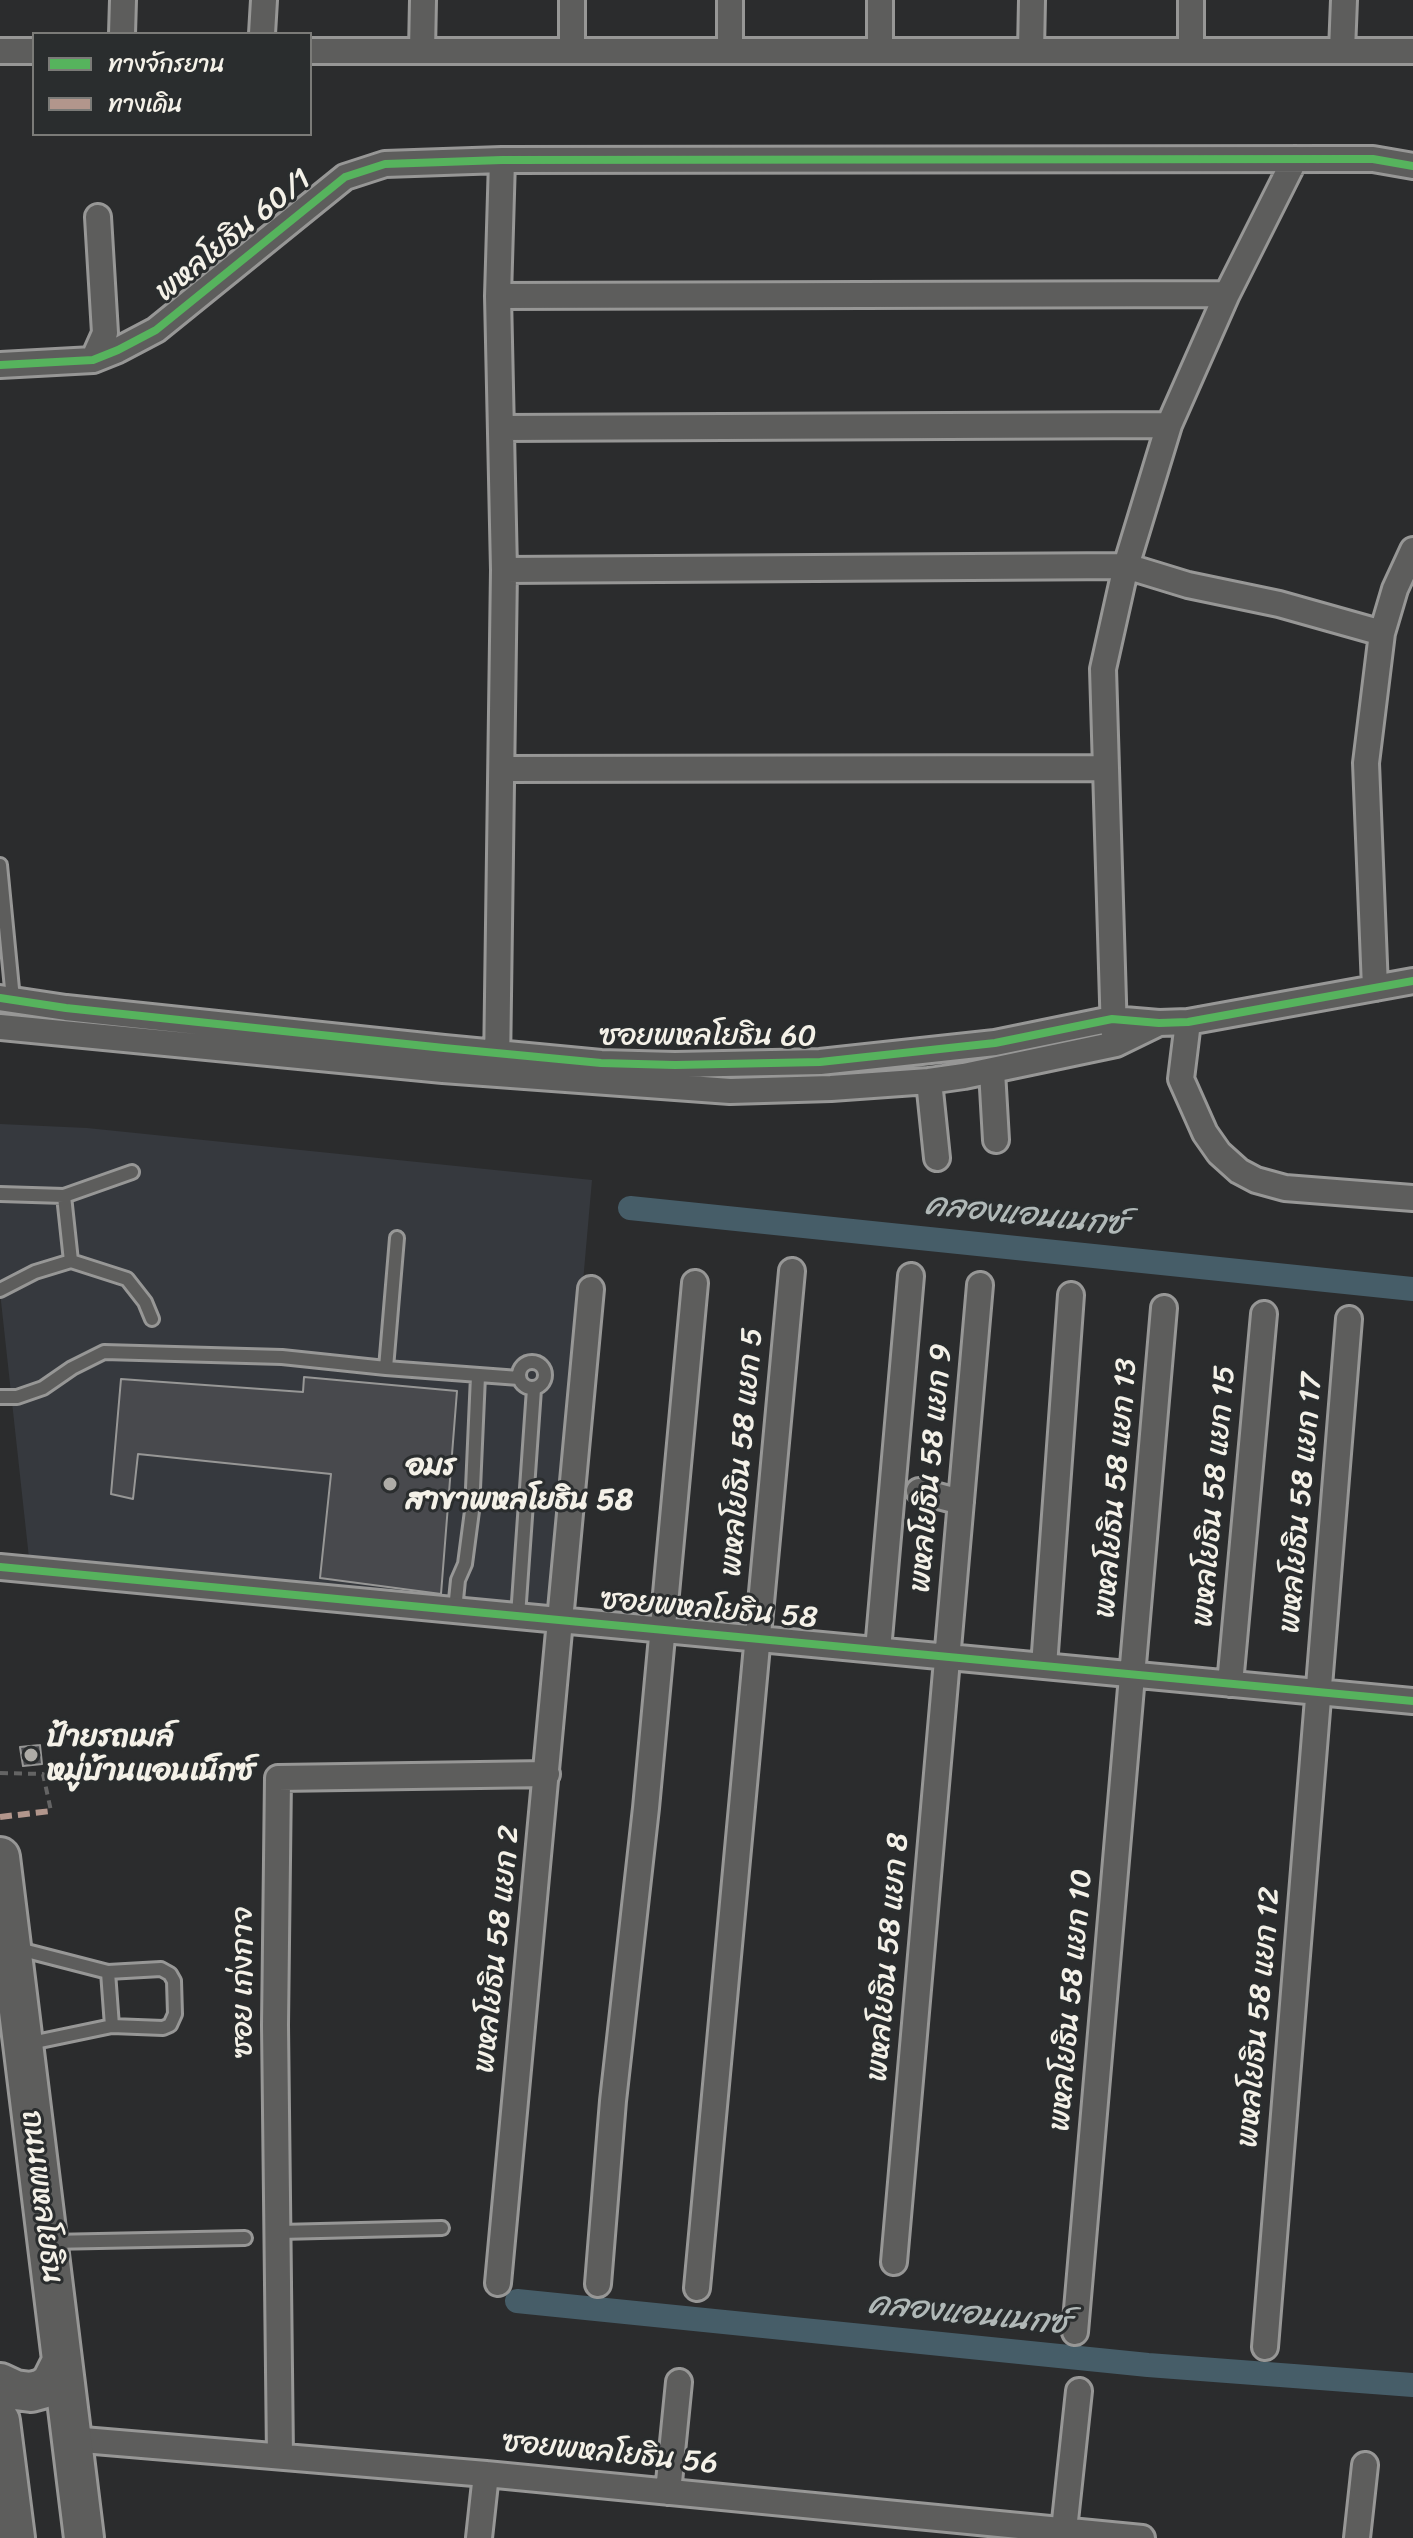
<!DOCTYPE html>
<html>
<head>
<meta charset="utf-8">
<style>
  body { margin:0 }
  #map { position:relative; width:1413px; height:2538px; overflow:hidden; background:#2b2c2d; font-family:Sriracha,"Playpen Sans Thai",sans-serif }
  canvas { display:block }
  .legend { position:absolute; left:32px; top:32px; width:280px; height:104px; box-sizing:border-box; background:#2a2d2e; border:2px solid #7b7b78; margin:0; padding:10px 14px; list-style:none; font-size:24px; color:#f4f1e8 }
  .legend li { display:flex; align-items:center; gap:16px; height:40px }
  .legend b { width:40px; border:2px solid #7b7b78 }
</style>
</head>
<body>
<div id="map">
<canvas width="1413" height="2538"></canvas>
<ul class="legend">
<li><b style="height:10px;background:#56b35d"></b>ทางจักรยาน</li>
<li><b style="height:10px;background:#b2968c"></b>ทางเดิน</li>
</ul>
</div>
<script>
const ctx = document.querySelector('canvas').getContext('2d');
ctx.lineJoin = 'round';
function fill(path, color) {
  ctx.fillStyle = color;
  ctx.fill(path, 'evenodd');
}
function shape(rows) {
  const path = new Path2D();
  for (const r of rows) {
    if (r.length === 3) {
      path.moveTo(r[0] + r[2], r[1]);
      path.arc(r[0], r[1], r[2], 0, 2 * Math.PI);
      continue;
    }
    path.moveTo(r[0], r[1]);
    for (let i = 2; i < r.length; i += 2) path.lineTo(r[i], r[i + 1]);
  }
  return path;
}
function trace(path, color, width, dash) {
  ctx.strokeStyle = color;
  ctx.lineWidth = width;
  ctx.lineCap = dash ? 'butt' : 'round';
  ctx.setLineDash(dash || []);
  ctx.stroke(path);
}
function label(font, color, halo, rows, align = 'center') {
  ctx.font = font + ' Sriracha,"Playpen Sans Thai",sans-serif';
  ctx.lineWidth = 6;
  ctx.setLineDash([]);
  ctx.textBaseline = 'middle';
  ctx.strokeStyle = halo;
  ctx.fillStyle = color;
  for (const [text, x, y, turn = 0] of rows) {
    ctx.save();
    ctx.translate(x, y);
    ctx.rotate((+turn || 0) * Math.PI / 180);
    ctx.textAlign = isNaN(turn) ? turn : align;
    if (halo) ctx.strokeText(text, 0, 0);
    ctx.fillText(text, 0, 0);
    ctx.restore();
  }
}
const built = shape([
  [0,1124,87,1128,592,1180,554,1609,29,1558,0,1292]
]);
const canal = shape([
  [630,1208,1413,1289],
  [517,2301,1148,2365,1413,2385]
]);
const building = shape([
  [304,1377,457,1391,441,1594,320,1578,331,1474,138,1454,133,1499,111,1494,121,1379,303,1392,304,1377],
  [40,1745,42,1764,23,1766,20,1747,40,1745]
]);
const path = shape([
  [0,1773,43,1774,51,1811]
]);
const service = shape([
  [0,865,13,999],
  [0,1194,64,1196,71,1261,35,1272,0,1290],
  [64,1196,132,1172],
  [71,1261,127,1279,145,1302,152,1319],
  [532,1375,13],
  [386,1368,397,1238],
  [0,1397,17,1397,43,1388,72,1368,104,1352,282,1357,386,1368,519,1378],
  [455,1610,458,1580,465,1564,472,1511,478,1376],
  [518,1616,534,1389],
  [15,1948,108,1972,112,2026,26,2044],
  [108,1972,161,1969,170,1974,174,1981,175,2014,170,2025,163,2028,112,2026],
  [280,2232,442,2228],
  [50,2242,245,2238]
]);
const minor = shape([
  [1191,0,1191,51],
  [122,34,123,0],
  [262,34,264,0],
  [0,51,34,51],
  [310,51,1413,51],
  [422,51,423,0],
  [572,51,572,0],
  [730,51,730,0],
  [880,51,880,0],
  [1031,51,1032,0],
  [1342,51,1344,0],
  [498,296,1227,294],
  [93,360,105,333,98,217],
  [0,365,93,360,118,350,156,330,345,177,385,164,502,160,1342,159,1373,159,1413,166],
  [502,428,1169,425],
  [504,570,1126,566,1188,585,1279,604,1382,633],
  [503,769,1106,768],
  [1375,988,1366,763,1382,633,1395,589,1413,550],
  [0,998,66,1008,444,1048,601,1063,675,1065,820,1062,995,1043,1112,1019,1159,1023,1188,1022,1413,981],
  [1188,1022,1181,1079,1205,1133,1219,1153,1239,1171,1256,1180,1285,1188,1413,1198],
  [0,1027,443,1070,730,1091,831,1088,929,1081,964,1076,1116,1044,1157,1024],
  [1114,1034,1103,669,1126,566,1169,425,1227,294,1295,159],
  [497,1066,504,570,498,296,502,160],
  [992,1071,996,1140],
  [929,1081,937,1158],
  [919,1491,961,1502],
  [0,1567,1413,1701],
  [878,1650,911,1276],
  [1044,1666,1071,1295],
  [1230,1684,1264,1314],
  [894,2262,980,1285],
  [498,2283,591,1289],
  [598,2284,613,2101,646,1808,695,1283],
  [697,2288,792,1271],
  [1075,2332,1164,1308],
  [1265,2347,1349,1319],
  [71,2439,486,2474,1142,2538],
  [280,2456,275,2025,278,1778,547,1774],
  [668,2492,679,2382],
  [1064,2530,1079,2391],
  [479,2538,486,2474],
  [1357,2538,1365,2465]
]);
const primary = shape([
  [0,1857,84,2538],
  [0,2383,15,2390,31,2392,42,2389,51,2383,62,2361],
  [0,2421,15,2538]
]);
const quiet = shape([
  [0,1817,51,1811]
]);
const cycleway = shape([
  [0,365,93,360,118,350,156,330,345,177,385,164,502,160,1342,159,1373,159,1413,166],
  [0,998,66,1008,444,1048,601,1063,675,1065,820,1062,995,1043,1112,1019,1159,1023,1188,1022,1413,981],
  [0,1567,1413,1701]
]);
const markers = [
  [390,1484,8,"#aeaca7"],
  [31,1755,8,"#aeaca7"]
];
const streetNames = [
  ["พหลโยธิน 60/1",234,236,-39],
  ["ซอยพหลโยธิน 60",708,1037],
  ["พหลโยธิน 58 แยก 5",743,1452,-85],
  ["พหลโยธิน 58 แยก 9",932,1468,-85],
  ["พหลโยธิน 58 แยก 13",1117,1488,-85],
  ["พหลโยธิน 58 แยก 15",1215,1496,-85],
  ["พหลโยธิน 58 แยก 17",1302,1503,-85],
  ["ซอยพหลโยธิน 58",709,1610,5],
  ["พหลโยธิน 58 แยก 2",498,1949,-84],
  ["พหลโยธิน 58 แยก 8",889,1957,-85],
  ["ซอย เก่งกาจ",244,1982,-90],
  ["พหลโยธิน 58 แยก 10",1072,2000,-85],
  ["พหลโยธิน 58 แยก 12",1260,2017,-85],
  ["ถนนพหลโยธิน",41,2197,83],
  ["ซอยพหลโยธิน 56",610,2454,6]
];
const poiNames = [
  ["อมร",406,1467],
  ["สาขาพหลโยธิน 58",406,1501],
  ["ป้ายรถเมล์",47,1738],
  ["หมู่บ้านแอนเน็กซ์",47,1772]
];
const waterNames = [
  ["คลองแอนเนกซ์",1025,1216,6],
  ["คลองแอนเนกซ์",968,2315,6]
];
fill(built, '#36393e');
trace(canal, '#465d68', 24);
fill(building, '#48494d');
trace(building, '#979796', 2);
trace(service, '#979796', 18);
trace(minor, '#979796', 30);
trace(primary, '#979796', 44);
trace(path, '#646464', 4, [8, 6]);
trace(service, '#5d5d5c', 12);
trace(minor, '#5d5d5c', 24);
trace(primary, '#5d5d5c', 38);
trace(quiet, '#b2968c', 6, [12, 6]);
trace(cycleway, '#56b35d', 8);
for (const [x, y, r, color] of markers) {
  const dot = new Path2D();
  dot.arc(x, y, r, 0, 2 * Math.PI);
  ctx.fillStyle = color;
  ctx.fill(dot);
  trace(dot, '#2a2d2e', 3);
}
label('30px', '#f4f1e8', '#2a2d2e', streetNames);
label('bold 30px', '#f4f1e8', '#2a2d2e', poiNames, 'left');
label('italic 32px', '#b0b8b7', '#2a2d2e', waterNames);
</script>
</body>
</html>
